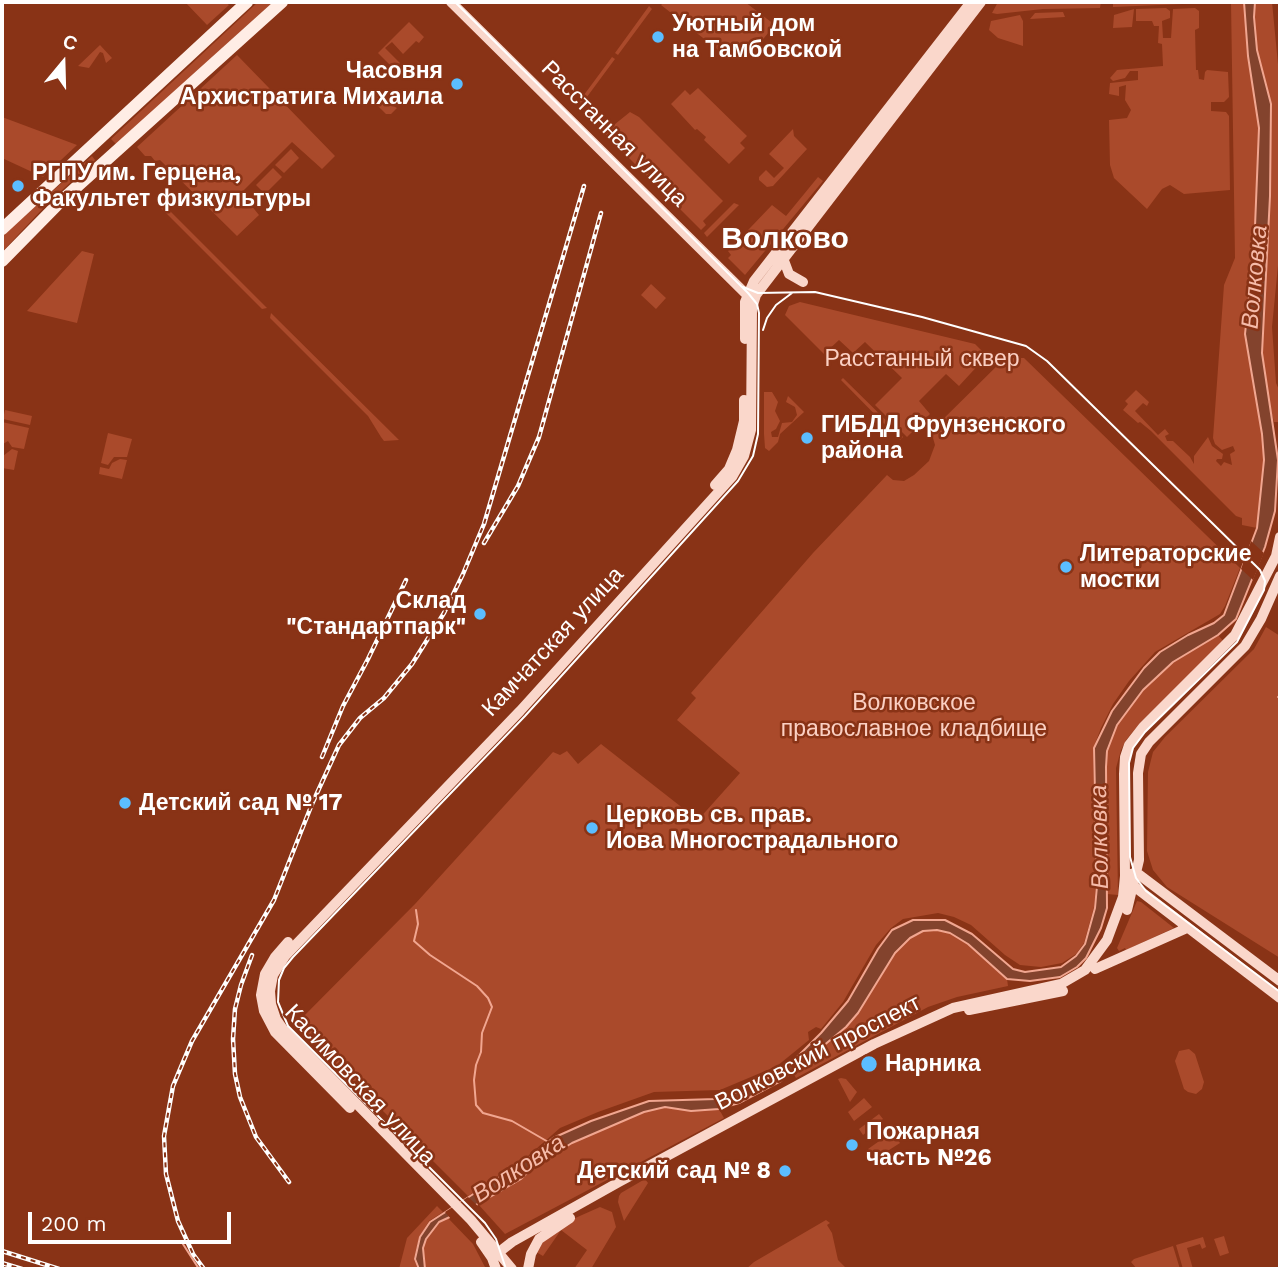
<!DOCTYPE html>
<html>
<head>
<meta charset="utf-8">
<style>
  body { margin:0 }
  #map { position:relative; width:1282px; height:1271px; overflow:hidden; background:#893316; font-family:"Work Sans",sans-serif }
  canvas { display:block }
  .frame { position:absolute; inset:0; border:4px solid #fff; pointer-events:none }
  .north { position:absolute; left:28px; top:28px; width:70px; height:70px; -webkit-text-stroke:5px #893316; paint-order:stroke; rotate:19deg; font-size:19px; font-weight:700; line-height:28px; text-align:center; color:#fff }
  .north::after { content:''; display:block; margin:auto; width:24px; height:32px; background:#fff; clip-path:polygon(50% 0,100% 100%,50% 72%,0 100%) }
  .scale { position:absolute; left:28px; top:1212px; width:203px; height:32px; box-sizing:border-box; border:4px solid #fff; border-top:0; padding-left:9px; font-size:21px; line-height:24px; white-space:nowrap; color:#fff; -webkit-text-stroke:5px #893316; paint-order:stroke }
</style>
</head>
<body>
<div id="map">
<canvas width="1282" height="1271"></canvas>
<div class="frame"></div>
<div class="north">С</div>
<div class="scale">200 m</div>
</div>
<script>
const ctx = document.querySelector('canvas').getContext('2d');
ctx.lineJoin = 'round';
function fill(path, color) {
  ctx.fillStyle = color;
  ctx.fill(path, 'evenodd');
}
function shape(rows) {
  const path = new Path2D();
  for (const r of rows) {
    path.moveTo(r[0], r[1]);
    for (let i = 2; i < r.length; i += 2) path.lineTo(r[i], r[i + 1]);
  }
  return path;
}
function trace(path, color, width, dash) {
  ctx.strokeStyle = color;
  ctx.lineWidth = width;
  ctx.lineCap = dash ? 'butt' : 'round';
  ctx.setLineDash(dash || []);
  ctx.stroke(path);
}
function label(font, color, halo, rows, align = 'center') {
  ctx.font = font + ' "Work Sans",sans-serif';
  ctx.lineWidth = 5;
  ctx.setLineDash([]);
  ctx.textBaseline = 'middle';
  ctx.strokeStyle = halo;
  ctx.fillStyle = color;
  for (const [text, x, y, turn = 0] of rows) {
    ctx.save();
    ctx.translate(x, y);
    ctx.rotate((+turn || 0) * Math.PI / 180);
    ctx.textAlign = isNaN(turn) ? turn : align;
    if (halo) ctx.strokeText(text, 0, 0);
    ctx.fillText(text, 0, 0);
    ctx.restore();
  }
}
const green = shape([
  [185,2,225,2,229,5,207,25],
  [258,2,273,2,116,144,111,139],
  [664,2,745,2,775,25,753,51,741,42,726,56,661,5],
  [998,2,1101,2,1100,8,1043,9,997,14,992,13],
  [1113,2,1229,2,1113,7],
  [1231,2,1244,2,1248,56,1259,128,1254,251,1245,334,1262,434,1264,460,1257,528,1242,525,1242,518,1236,516,1151,431,1140,422,1138,423,1123,410,1128,404,1125,401,1136,390,1149,402,1147,406,1143,403,1135,411,1158,435,1165,429,1169,434,1165,436,1167,441,1173,441,1190,457,1194,464,1194,456,1208,437,1212,446,1223,454,1222,459,1217,459,1216,461,1221,466,1224,462,1232,465,1230,454,1235,451,1233,446,1222,450,1215,444,1213,438,1224,285,1235,258],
  [1255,2,1272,2,1280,85,1280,245,1272,327,1276,383,1280,392,1278,422,1274,422,1267,397,1262,353,1270,196,1271,104,1257,50,1254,17],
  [649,6,652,9,618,55,615,53],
  [1166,8,1170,11,1170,18,1162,21,1163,38,1171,38,1173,9,1195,8,1199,11,1199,28,1195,30,1196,70,1198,70,1199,79,1204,80,1205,72,1207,70,1228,72,1229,97,1224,102,1211,102,1211,111,1226,112,1229,116,1230,190,1184,194,1170,185,1162,189,1147,209,1114,178,1110,165,1109,120,1127,118,1131,110,1125,100,1126,85,1119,87,1119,96,1109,94,1110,83,1138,80,1138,71,1130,71,1125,78,1113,81,1110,78,1117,70,1163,66,1162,44,1158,43,1159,26,1154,26,1152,21,1136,21,1136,9],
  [1134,9,1132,27,1113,28,1114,15],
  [1063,12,1065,17,1030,19,1035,13],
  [1020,15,1023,21,1023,46,998,38,989,30,991,21],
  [409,22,424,37,419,43,416,41,403,54,392,42,385,48,400,63,394,69,378,53],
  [100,45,112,58,106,63,103,53,100,52,89,68,78,66],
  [237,55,335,156,322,169,292,142,241,193,259,215,237,236,160,160,155,161,151,156,145,156,137,147],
  [612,57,615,59,581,105,578,103],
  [698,88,747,136,740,143,745,148,729,164,704,140,706,137,697,129,695,130,671,104,685,90,690,95],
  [379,89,386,102,397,108,391,114,386,114,373,101,372,96],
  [630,112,639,117,723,201,703,221,706,225,701,230,604,133],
  [2,117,77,145,43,177,2,158],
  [793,129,794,136,807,149,773,186,767,187,759,180,759,177,766,170,774,178,784,168,769,154],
  [291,149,299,158,284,173,275,165],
  [92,156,95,160,49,202,2,252,3,235],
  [273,168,282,177,265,194,256,185],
  [818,177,823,181,745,275,728,258,731,255,728,251,772,205,786,216],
  [161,202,267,308,262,309,160,207],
  [734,203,739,205,707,237,704,233],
  [82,251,94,254,77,323,27,311],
  [651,284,666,298,656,309,641,295],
  [800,302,975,344,983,352,982,361,959,386,946,374,919,401,930,414,907,437,875,405,902,378,865,342,853,353,839,340,824,354,785,315,789,306],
  [271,313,399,440,384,441,381,437,368,416,270,318],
  [1005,358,1024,358,1240,568,1225,606,1220,614,1155,652,1129,681,1113,704,1101,728,1093,749,1096,886,1094,907,1084,943,1076,954,1062,963,1041,967,1020,965,1005,955,971,925,954,917,938,913,903,919,891,928,876,945,843,1002,821,1029,816,1027,808,1032,809,1040,777,1066,720,1090,654,1092,598,1112,560,1128,528,1156,468,1196,296,1024,415,904,553,752,560,755,567,751,578,764,601,744,698,820,740,773,677,720,696,698,691,693,813,553,887,475,893,480,904,481,914,475,929,461,935,445,931,431],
  [843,378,903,437,900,440,841,380],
  [764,392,772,392,778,402,775,411,780,421,776,429,771,432,772,437,778,437,782,423,792,422,797,415,795,407,786,402,788,396,804,412,780,434,778,442,769,451,765,448,764,434],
  [5,410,32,416,30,425,3,419],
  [2,422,29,428,24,449,12,447,8,441,3,444,4,449,2,451],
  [108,433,132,439,127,457,114,457,108,465,101,463],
  [12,449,18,451,14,470,2,468,3,456],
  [120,459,127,460,122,479,99,474,100,467,109,469,112,463],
  [1266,627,1280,636,1280,958,1167,887,1153,870,1147,851,1148,772,1153,752,1165,737,1254,649],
  [1218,635,1224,642,1140,723,1126,740,1121,750,1116,768,1118,895,1107,894,1106,767,1107,751,1117,725,1143,690,1173,662],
  [1137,901,1141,902,1174,928,1126,950,1125,948,1119,951,1117,948],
  [937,930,950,933,968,944,1007,979,1008,986,957,997,928,1007,796,1078,793,1073,846,1027,858,1013,895,953,910,938,923,931],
  [1189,1049,1195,1054,1204,1082,1202,1089,1196,1094,1188,1092,1184,1089,1175,1061,1179,1051],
  [841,1078,846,1079,857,1092,850,1102,838,1079],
  [864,1098,872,1107,854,1121,848,1112],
  [665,1107,691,1111,719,1109,724,1118,505,1234,478,1204,521,1179,533,1167,572,1143,644,1112],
  [879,1114,883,1119,863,1135,859,1129],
  [892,1132,900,1143,875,1159,868,1149],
  [645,1179,648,1183,624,1221,618,1202,619,1196,621,1193],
  [437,1206,443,1212,429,1221,419,1238,414,1259,418,1269,399,1269,407,1238],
  [600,1207,612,1212,616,1227,591,1269,574,1269,587,1250,561,1230,543,1256,536,1252,541,1242,573,1219],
  [447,1217,473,1244,486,1269,425,1269,423,1248,426,1239,434,1227],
  [826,1220,830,1223,827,1225,832,1233,838,1260,847,1269,746,1269,754,1262],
  [1224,1236,1229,1253,1220,1256,1214,1239],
  [1203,1237,1206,1247,1202,1249,1200,1244,1187,1248,1193,1269,1183,1269,1176,1245],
  [1173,1246,1180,1269,1137,1269,1131,1262,1134,1259]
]);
const water = shape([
  [1244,2,1255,2,1254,17,1257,50,1271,104,1270,196,1262,353,1278,460,1275,511,1265,547,1236,619,1218,635,1173,662,1143,690,1117,725,1107,751,1106,767,1107,908,1101,928,1086,958,1077,967,1060,977,1030,981,1007,979,968,944,950,933,937,930,923,931,910,938,895,953,858,1013,846,1027,781,1081,739,1103,719,1109,691,1111,665,1107,644,1112,572,1143,533,1167,521,1179,478,1204,439,1222,426,1239,423,1248,425,1269,419,1269,415,1259,420,1237,430,1222,529,1158,553,1138,591,1121,649,1101,716,1099,749,1088,785,1069,821,1033,848,1001,878,949,892,930,913,920,945,920,972,934,1013,969,1025,972,1061,967,1076,956,1085,944,1095,908,1097,886,1094,748,1112,711,1144,668,1160,652,1188,635,1214,623,1224,615,1257,528,1264,460,1262,434,1245,334,1254,251,1259,128,1248,56,1244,2]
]);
const pier = shape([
  [1251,541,1264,553,1253,580,1241,569],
  [468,1197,479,1207,451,1219,445,1212]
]);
const stream = shape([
  [1278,697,1280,697],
  [416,910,418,924,414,941,430,955,477,986,488,998,492,1007,482,1033,481,1052,476,1065,474,1080,476,1105,483,1113,512,1121,550,1143],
  [181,1241,199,1269]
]);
const secondary = shape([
  [451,2,747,295],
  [783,258,789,274,803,282],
  [745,339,745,302,754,281,971,2],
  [715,485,729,469,737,450,744,421,744,400],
  [1131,874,1137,873,1280,981],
  [1131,884,1280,998],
  [1127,910,1139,860,1138,773,1141,754,1149,742,1245,646,1261,619,1280,576],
  [288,942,275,957,265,974,261,995,264,1011,275,1032,350,1108],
  [1095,969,1187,928],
  [969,1010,1063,991],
  [481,1242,492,1258,496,1269],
  [494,1256,512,1242,619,1182,874,1044,953,1008,1061,984,1085,970,1107,940,1123,897,1125,876,1124,774,1125,757,1129,745,1143,727,1235,635,1276,556,1280,537],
  [512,1269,471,1220,283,1029,276,1019,271,1004,270,991,273,975,285,956,520,711,732,477,744,456,751,430,752,308,756,295,981,2],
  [528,1269,531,1254,539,1239,570,1218]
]);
const primary = shape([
  [2,229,247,2],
  [2,261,61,201,282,2]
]);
const tram = shape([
  [455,2,748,293,757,304,759,313,758,434,753,456,738,481,525,716,293,957,284,968,279,980,278,1002,288,1026,485,1223,496,1239,506,1269],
  [743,287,758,293,815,292,922,317,1026,346,1047,361,1260,570,1265,581,1264,590,1237,642,1145,732,1133,748,1129,763,1130,857,1136,878,1146,891,1280,992],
  [763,330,767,318,776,305,792,293]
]);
const rail = shape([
  [484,543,518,486,539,437,601,213],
  [322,757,343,706,368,659,406,580],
  [252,955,241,985,235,1009,233,1039,235,1074,240,1097,256,1137,289,1182],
  [2,1251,59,1269],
  [2,1263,22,1269],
  [204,1269,193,1254,178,1221,166,1174,164,1136,173,1086,192,1041,274,900,312,804,339,745,360,718,384,698,412,664,444,613,463,574,484,524,584,186]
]);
const markers = [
  [658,37,7,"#5bbdff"],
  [457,84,7,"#5bbdff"],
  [18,186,7,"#5bbdff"],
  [807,438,7,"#5bbdff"],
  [1066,567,7,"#5bbdff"],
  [480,614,7,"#5bbdff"],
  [125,803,7,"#5bbdff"],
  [592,828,7,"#5bbdff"],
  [869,1064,9,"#5bbdff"],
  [852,1145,7,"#5bbdff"],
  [785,1171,7,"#5bbdff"]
];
const poiNames = [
  ["Уютный дом",672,24],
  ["на Тамбовской",672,50],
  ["Часовня",443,71,"right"],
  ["Архистратига Михаила",443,97,"right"],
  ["РГПУ им. Герцена,",32,173],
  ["Факультет физкультуры",32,199],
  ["ГИБДД Фрунзенского",821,425],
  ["района",821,451],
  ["Литераторские",1080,554],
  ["мостки",1080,580],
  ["Склад",466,601,"right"],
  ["\"Стандартпарк\"",466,627,"right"],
  ["Детский сад № 17",139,803],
  ["Церковь св. прав.",606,815],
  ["Иова Многострадального",606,841],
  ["Нарника",885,1064],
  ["Пожарная",866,1132],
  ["часть №26",866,1158],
  ["Детский сад № 8",771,1171,"right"]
];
const streetNames = [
  ["Расстанная улица",614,134,45],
  ["Камчатская улица",553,642,-47],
  ["Волковский проспект",818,1053,-27],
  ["Касимовская улица",360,1085,47]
];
const parkNames = [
  ["Расстанный сквер",922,359],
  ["Волковское",914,703],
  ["православное кладбище",914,729]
];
const waterNames = [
  ["Волковка",1255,277,-85],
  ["Волковка",1100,837,-91],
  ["Волковка",519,1169,-33]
];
const districtNames = [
  ["Волково",785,239]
];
fill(green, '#aa4a2b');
fill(water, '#83432d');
trace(water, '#f1a690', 2);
fill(pier, '#893316');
trace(stream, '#f1a690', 2);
trace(secondary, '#fad7cb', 10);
trace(primary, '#ffede5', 12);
trace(tram, '#fff', 2);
trace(rail, '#fff', 4.5);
trace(rail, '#893316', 2, [5]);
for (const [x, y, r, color] of markers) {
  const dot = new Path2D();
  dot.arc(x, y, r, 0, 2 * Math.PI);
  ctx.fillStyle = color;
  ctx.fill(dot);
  trace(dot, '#893316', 2.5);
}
label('bold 23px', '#fff', '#893316', poiNames, 'left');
label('23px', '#fff', '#893316', streetNames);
label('23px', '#fbd0c3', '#893316', parkNames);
label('italic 24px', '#f6bba9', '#893316', waterNames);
label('bold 30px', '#fff', '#893316', districtNames);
</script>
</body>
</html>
